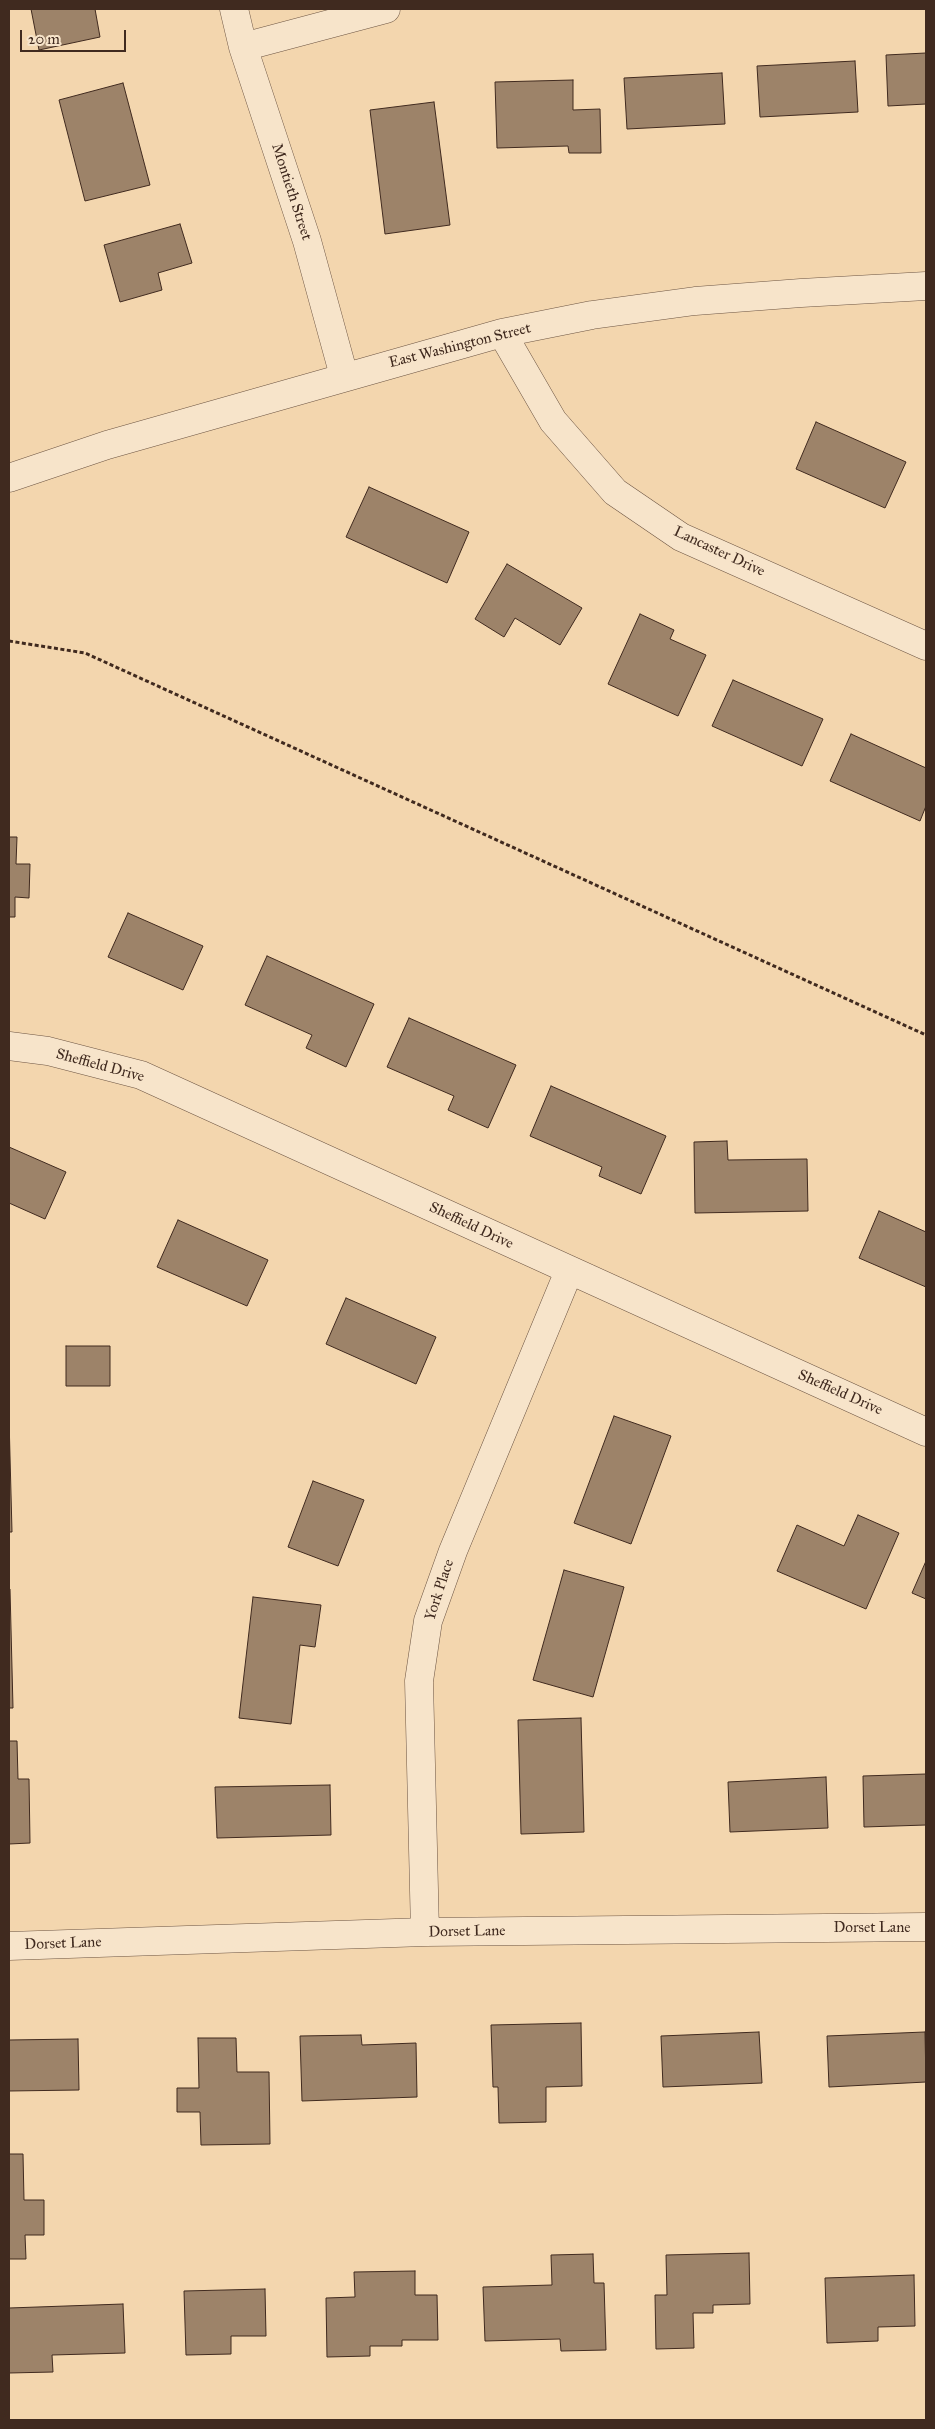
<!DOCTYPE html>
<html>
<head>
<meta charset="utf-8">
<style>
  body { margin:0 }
  #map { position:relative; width:935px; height:2429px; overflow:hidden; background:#f3d6ae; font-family:"IM FELL Great Primer",serif }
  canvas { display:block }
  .frame { position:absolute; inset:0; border:10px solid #402a1f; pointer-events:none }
  .scale { position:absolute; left:20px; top:30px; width:106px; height:22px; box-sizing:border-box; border:2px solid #402a1f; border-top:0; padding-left:6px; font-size:15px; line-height:18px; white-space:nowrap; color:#402a1f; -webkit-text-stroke:4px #f7e4ca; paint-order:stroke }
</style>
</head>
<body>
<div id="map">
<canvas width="935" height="2429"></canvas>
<div class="frame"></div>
<div class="scale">20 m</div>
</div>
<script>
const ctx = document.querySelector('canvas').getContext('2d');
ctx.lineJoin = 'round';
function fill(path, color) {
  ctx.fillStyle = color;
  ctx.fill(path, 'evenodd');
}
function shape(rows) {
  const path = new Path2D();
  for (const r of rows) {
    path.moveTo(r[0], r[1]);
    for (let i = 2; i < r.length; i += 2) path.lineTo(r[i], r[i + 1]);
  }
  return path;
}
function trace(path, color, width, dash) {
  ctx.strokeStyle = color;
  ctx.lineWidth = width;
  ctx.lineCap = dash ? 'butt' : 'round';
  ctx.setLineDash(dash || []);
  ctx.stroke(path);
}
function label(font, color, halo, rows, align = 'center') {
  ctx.font = font + ' "IM FELL Great Primer",serif';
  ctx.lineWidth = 5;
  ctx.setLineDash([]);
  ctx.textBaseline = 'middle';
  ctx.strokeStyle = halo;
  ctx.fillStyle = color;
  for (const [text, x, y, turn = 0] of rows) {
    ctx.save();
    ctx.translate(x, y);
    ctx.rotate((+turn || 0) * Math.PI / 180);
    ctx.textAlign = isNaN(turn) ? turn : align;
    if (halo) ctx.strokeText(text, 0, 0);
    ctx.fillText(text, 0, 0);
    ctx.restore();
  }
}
const building = shape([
  [31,9,95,9,100,37,39,50,31,9],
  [926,53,926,104,888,106,886,55,926,53],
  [855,61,858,112,760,117,757,66,855,61],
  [722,73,725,124,627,129,624,78,722,73],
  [573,80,573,110,600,109,601,153,569,153,568,146,497,148,495,82,573,80],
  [123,83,150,185,85,201,59,100,123,83],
  [434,102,450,225,385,234,370,110,434,102],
  [180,224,192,263,158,273,162,290,120,302,104,245,180,224],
  [816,422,906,462,885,508,796,469,816,422],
  [369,487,469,532,447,583,346,537,369,487],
  [507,564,582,608,560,645,515,618,504,637,475,619,507,564],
  [640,614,674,630,670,639,706,655,678,716,608,684,640,614],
  [733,680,823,719,802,766,712,726,733,680],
  [851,734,926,768,926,806,920,821,830,781,851,734],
  [9,837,17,837,16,864,30,864,29,898,15,897,15,917,9,917,9,837],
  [128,913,203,946,183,990,108,957,128,913],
  [267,956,374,1004,346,1067,306,1048,312,1035,245,1005,267,956],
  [409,1018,516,1065,488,1128,448,1110,454,1096,387,1067,409,1018],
  [551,1086,666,1136,641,1194,599,1176,602,1167,530,1136,551,1086],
  [727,1141,728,1160,807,1159,808,1211,695,1213,694,1142,727,1141],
  [9,1147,66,1172,45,1219,9,1203,9,1147],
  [879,1211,926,1232,926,1287,859,1258,879,1211],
  [178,1220,268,1260,247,1306,157,1267,178,1220],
  [346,1298,436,1337,416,1384,326,1344,346,1298],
  [66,1346,110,1346,110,1386,66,1386,66,1346],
  [614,1416,671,1436,631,1544,574,1523,614,1416],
  [9,1418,12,1532,9,1532,9,1418],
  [313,1481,364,1500,338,1566,288,1547,313,1481],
  [858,1515,899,1533,866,1609,777,1571,797,1525,844,1546,858,1515],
  [926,1561,926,1599,912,1593,926,1561],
  [564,1570,624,1587,593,1697,533,1680,564,1570],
  [9,1589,10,1589,13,1708,9,1708,9,1589],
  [253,1597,321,1605,315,1647,300,1645,291,1724,239,1718,253,1597],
  [581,1718,584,1832,521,1834,518,1720,581,1718],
  [9,1741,17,1741,18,1779,29,1779,30,1843,9,1844,9,1741],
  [926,1774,926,1825,864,1827,863,1776,926,1774],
  [826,1777,828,1828,730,1832,728,1782,826,1777],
  [330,1785,331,1835,217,1838,215,1787,330,1785],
  [581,2023,582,2086,546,2087,546,2122,499,2123,498,2087,493,2087,491,2025,581,2023],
  [759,2032,762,2083,663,2087,661,2036,759,2032],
  [925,2032,926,2082,829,2087,827,2036,925,2032],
  [361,2035,362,2045,416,2043,417,2097,302,2101,300,2036,361,2035],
  [198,2038,236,2038,237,2072,269,2072,270,2144,201,2145,200,2112,177,2112,177,2088,199,2088,198,2038],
  [78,2039,79,2090,9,2091,9,2040,78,2039],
  [9,2154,23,2154,24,2200,44,2200,44,2235,25,2235,26,2259,9,2259,9,2154],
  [749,2253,750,2304,713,2305,713,2313,693,2313,694,2348,656,2349,655,2295,667,2295,666,2255,749,2253],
  [593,2254,594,2283,604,2283,606,2350,561,2351,560,2339,485,2341,483,2287,552,2285,551,2255,593,2254],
  [415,2271,415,2295,437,2295,438,2340,402,2340,402,2346,370,2346,370,2356,327,2357,326,2298,355,2297,354,2272,415,2271],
  [914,2275,915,2326,878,2327,878,2341,827,2343,825,2278,914,2275],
  [265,2289,266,2336,231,2336,231,2354,186,2355,184,2291,265,2289],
  [123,2304,125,2353,52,2355,53,2372,9,2373,9,2308,123,2304]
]);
const path = shape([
  [9,641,85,653,926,1035]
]);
const minor = shape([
  [234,9,243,47,307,241,344,376],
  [243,47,386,9],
  [502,333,553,421,615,492,681,537,926,646],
  [9,478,107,445,502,333,592,315,695,301,801,293,926,286],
  [9,1046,48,1051,141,1075,926,1432],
  [425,1932,419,1681,428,1621,453,1551,569,1271],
  [9,1946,425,1932,926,1927]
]);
const streetNames = [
  ["Montieth Street",291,192,72],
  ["East Washington Street",460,346,-14],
  ["Lancaster Drive",719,552,25],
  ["Sheffield Drive",100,1066,15],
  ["Sheffield Drive",471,1226,25],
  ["Sheffield Drive",840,1393,24],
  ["York Place",440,1590,-72],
  ["Dorset Lane",872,1928],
  ["Dorset Lane",467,1932,-1],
  ["Dorset Lane",63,1944,-2]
];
fill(building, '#9d8369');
trace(building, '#402a1f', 1);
trace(minor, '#6d5543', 29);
trace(path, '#402a1f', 3, [4, 2.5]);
trace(minor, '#f7e4ca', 28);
label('15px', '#402a1f', '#f7e4ca', streetNames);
</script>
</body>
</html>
